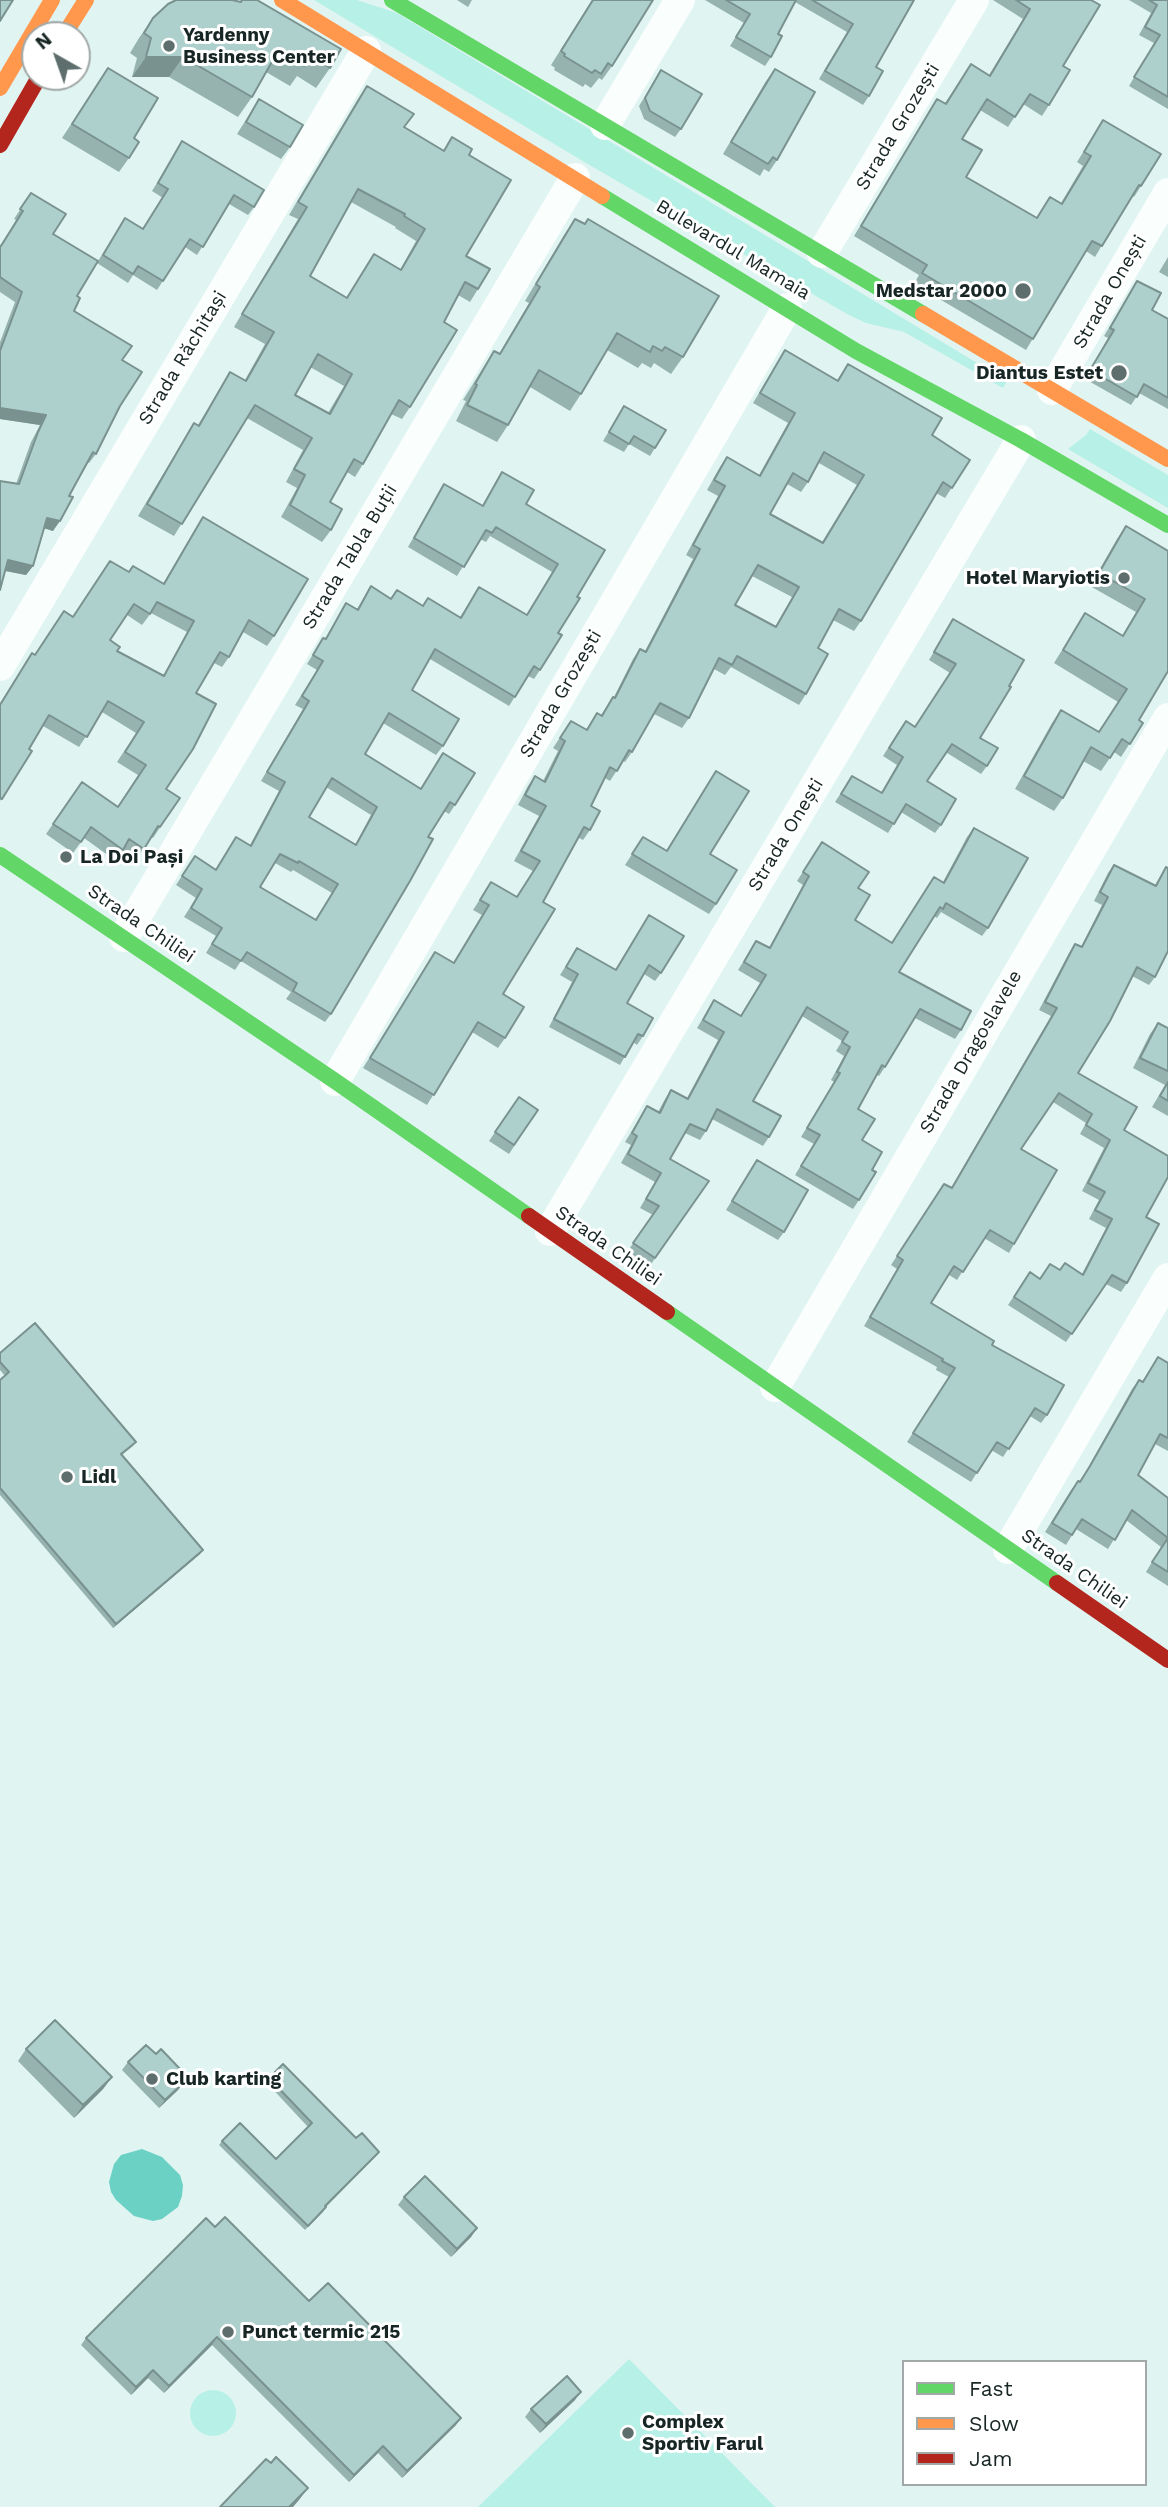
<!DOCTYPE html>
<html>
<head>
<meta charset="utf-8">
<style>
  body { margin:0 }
  #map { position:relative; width:1168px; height:2507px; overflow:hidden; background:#e0f5f2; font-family:"Work Sans",sans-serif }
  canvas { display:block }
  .legend { position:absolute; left:902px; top:2360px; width:245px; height:126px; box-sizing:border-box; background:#fff; border:2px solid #a2a8a7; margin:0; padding:9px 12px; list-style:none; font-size:21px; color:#172624 }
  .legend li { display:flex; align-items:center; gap:14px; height:35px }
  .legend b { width:35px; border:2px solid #a2a8a7 }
  .north { position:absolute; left:21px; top:21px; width:70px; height:70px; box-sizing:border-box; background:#fff; border:2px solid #a2a8a7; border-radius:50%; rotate:320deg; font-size:19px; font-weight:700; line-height:28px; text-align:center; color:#172624 }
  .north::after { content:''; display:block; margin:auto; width:24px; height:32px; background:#5d6e6c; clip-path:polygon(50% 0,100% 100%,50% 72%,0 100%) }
</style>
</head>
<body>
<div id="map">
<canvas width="1168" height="2507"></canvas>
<ul class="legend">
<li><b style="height:9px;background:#63d668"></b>Fast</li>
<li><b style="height:9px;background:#ff974d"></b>Slow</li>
<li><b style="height:9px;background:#b3261e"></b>Jam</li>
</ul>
<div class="north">N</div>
</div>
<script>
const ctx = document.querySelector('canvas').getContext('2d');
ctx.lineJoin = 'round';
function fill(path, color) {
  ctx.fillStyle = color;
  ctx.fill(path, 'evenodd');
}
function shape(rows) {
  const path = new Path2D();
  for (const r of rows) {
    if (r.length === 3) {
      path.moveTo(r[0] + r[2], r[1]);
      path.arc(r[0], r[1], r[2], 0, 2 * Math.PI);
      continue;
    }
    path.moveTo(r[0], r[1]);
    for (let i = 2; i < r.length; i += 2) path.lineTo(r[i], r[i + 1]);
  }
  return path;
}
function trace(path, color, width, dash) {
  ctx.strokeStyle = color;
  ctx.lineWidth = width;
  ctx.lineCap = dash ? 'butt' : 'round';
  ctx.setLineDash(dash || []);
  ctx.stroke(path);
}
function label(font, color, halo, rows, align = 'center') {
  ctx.font = font + ' "Work Sans",sans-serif';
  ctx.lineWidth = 6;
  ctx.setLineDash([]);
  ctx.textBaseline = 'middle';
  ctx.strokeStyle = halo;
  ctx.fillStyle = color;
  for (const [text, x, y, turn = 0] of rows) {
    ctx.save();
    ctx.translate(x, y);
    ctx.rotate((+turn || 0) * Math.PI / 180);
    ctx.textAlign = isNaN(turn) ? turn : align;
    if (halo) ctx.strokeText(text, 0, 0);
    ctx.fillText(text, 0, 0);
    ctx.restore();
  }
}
const green = shape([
  [314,0,357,0,397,13,1007,381,1003,388,904,332,866,323,847,314,586,163],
  [1090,429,1168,475,1168,508,1068,449,1086,435],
  [629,2359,775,2507,478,2507],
  [213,2413,23]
]);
const water = shape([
  [142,2149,162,2157,180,2175,183,2185,182,2196,178,2207,162,2219,153,2221,134,2216,116,2200,111,2192,109,2182,114,2164,121,2155]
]);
const street = shape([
  [605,125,680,0],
  [822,253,974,0],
  [1052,390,1168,193],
  [0,666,366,51],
  [124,937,575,178],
  [335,1081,787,308],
  [550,1231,1021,440],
  [775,1387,1168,718],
  [1008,1549,1168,1278]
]);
const fast = shape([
  [392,0,923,314],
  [602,196,856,351,1021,440,1168,525],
  [0,855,335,1081,529,1216],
  [667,1312,1057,1583]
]);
const slow = shape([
  [282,0,602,196],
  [64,35,86,0],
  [0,88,52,0],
  [923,314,1168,459]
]);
const jam = shape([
  [0,145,39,77],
  [529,1216,667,1312],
  [1057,1583,1168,1660]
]);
const wall = shape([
  [241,0,257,0,330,68,316,88,297,76,290,86,266,72,252,97,238,117,169,77,132,77,137,58,130,53,139,38,153,18,240,2],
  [457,0,472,0,468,7],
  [592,0,653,0,612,66,602,80,599,78,591,88,585,84,583,87,554,70,555,68,551,65],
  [705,0,914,0,876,67,869,96,863,105,819,79,847,32,795,2,778,34,771,57,765,66,730,46,744,23],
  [993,0,1091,0,1063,66,1049,105,1042,116,1023,104,1008,127,980,110,962,139,966,177,1036,218,1050,197,1061,203,1083,166,1077,162,1103,120,1141,186,1134,197,1132,195,1095,257,1086,251,1026,350,914,284,919,275,854,236,937,99,945,103,971,64,989,75,1023,19],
  [1129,0,1168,0,1168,109,1129,86,1154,43,1139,35,1151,13],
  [108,68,134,138,129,158,119,172,62,138],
  [775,69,777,160,769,172,764,169,760,176,723,154,766,81],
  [661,70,681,129,675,137,644,119,639,106],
  [367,86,404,127,443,151,452,137,469,155,466,256,478,289,470,302,458,295,444,322,410,407,402,419,391,414,363,464,355,477,347,472,330,502,331,530,322,542,281,517,297,488,286,482,303,450,247,418,174,536,138,516,186,436,194,423,198,425,230,372,245,380,265,344,234,327,298,219,289,215,358,99],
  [351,202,396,227,395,228,416,241,400,270,374,254,346,298,310,276],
  [310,367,344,386,328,413,295,395],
  [259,99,290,147,281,159,237,134],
  [182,141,254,207,248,215,229,204,197,255,185,247,157,290,133,275,128,283,97,263,77,296,74,311,122,360,120,406,96,454,89,463,88,463,69,496,53,531,44,528,33,566,26,575,5,571,16,484,31,442,40,425,0,419,0,342,15,302,0,292,0,246,16,220,14,219,31,193,53,234,98,261,125,218,143,229,163,198,152,191],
  [575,219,683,357,671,374,654,363,651,368,642,363,638,368,607,350,581,394,570,411,530,387,508,425,497,442,456,421,466,401,463,400,483,368,494,351,499,354,529,303,525,301,564,235],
  [1168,257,1168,277,1159,272],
  [1137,281,1152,310,1168,328,1168,409,1139,393,1131,405,1085,379,1108,338,1104,336],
  [785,350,837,380,848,364,932,435,970,460,945,498,936,493,861,621,854,631,833,620,818,648,806,694,799,705,731,667,725,675,714,669,689,718,682,728,654,714,632,752,625,762,623,761,610,781,605,778,591,806,590,830,583,840,579,838,543,902,503,994,505,1038,498,1048,472,1032,427,1105,363,1068,435,952,453,963,482,915,473,910,491,882,517,897,533,871,514,861,539,816,518,805,528,786,535,776,543,781,558,751,553,748,571,721,586,730,597,713,601,715,613,697,614,697,633,659,640,649,645,651,693,559,686,555,718,496,707,490,720,467,727,457,759,475,788,423,753,403],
  [819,463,857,485,822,542,770,514,787,484,801,492,808,482],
  [752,576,792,597,775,627,735,605],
  [624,406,655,448,650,456,629,444,624,452,603,441],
  [502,472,526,504,577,597,540,670,534,679,528,676,509,706,430,659,412,690,443,746,436,755,383,723,365,754,420,789,443,753,455,805,449,814,444,811,428,837,331,1014,325,1022,286,999,291,992,241,961,235,970,206,953,216,936,184,917,196,898,176,885,189,865,215,870,236,837,250,845,279,791,261,781,303,709,295,705,317,670,307,664,323,638,325,639,346,603,357,609,371,586,391,598,397,590,423,606,428,598,460,617,479,587,527,615,552,572,490,536,486,542,480,539,457,576,408,547,444,484,482,506],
  [326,787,371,815,355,845,309,817],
  [275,863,291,872,293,870,332,893,315,920,260,887],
  [203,517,274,636,267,646,243,632,229,657,222,667,214,663,196,693,166,789,180,798,153,838,151,837,136,859,123,851,116,861,84,838,73,853,46,834,82,782,118,807,138,775,117,762,136,733,102,712,79,747,43,726,29,749,32,751,0,801,0,704,32,653,35,655,129,572,163,584,196,528],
  [151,613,187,632,163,676,117,651,110,640,127,615,142,625],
  [1126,526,1168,551,1139,720,1143,723,1121,757,1114,752,1101,771,1083,761,1063,798,1054,811,1015,789,1052,723,1061,710,1099,732,1118,702,1054,663,1085,613,1122,636,1136,612,1090,586,1117,539],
  [953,619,987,766,981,774,947,753,927,781,941,825,935,833,901,812,888,833,835,802,852,776,881,793,897,765,883,756,900,729,915,727,950,673,929,660],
  [716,771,710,854,716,904,709,914,625,865,643,837,666,851],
  [974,828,988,928,982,936,941,912,937,918,934,916,899,972,961,1030,955,1039,915,1018,885,1067,879,1076,877,1075,858,1109,862,1140,872,1170,859,1200,853,1209,795,1175,814,1144,801,1137,834,1082,831,1080,844,1056,836,1051,842,1041,802,1016,753,1101,769,1137,763,1146,712,1119,706,1131,700,1140,685,1133,670,1159,709,1181,649,1267,627,1252,653,1215,640,1208,655,1182,621,1163,631,1145,625,1142,647,1106,658,1112,665,1099,671,1090,687,1098,718,1040,697,1028,714,1000,741,1016,760,983,738,970,756,941,769,948,803,885,797,881,822,842,858,888,855,920,892,943,943,882,967,837],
  [1114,865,1155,885,1166,867,1155,977,1149,985,1132,976,1078,1073,1124,1130,1146,1217,1127,1283,1121,1292,1106,1284,1066,1342,1008,1305,1030,1272,1040,1279,1060,1270,1082,1274,1106,1228,1089,1219,1099,1200,1082,1191,1104,1148,1080,1134,1086,1123,1053,1102,1021,1149,1014,1244,1009,1253,984,1238,957,1280,949,1275,931,1303,992,1345,1047,1415,1041,1423,1030,1416,1003,1457,991,1450,971,1482,907,1442,949,1377,936,1370,937,1367,864,1326,897,1269,891,1265,944,1184,951,1188,1051,1016,1039,1010,1069,953,1075,944,1081,947,1102,905,1094,901,1108,873],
  [649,915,661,973,655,981,644,974,627,1003,643,1036,637,1045,633,1042,620,1065,549,1027,572,982,560,975,577,948,615,970],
  [1158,1023,1168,1028,1168,1116,1152,1107,1165,1085,1133,1068,1150,1034],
  [519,1097,538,1110,509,1154,489,1141],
  [757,1160,784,1232,778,1240,726,1210],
  [0,1353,136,1442,133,1446,122,1455,200,1554,113,1628,0,1495,0,1380,5,1376,0,1370],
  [1158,1357,1168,1363,1168,1451,1155,1444,1138,1475,1168,1498,1168,1586,1146,1572,1161,1547,1126,1520,1108,1549,1076,1529,1066,1545,1045,1532,1071,1490,1078,1481,1080,1482,1084,1475,1132,1389,1139,1380,1142,1382],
  [26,2049,112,2077,103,2089,74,2118,18,2061],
  [156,2054,180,2069,177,2074,184,2082,178,2090,159,2108,122,2070,128,2062],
  [269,2078,356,2138,376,2156,326,2207,323,2212,305,2230,219,2145,222,2141,276,2159,308,2127,266,2082],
  [404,2197,477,2228,471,2237,451,2257,398,2205],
  [215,2227,309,2301,456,2425,402,2478,378,2453,349,2482,212,2345,164,2393,148,2378,131,2395,81,2345,86,2338],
  [575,2400,540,2433,525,2417,531,2409]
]);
const shadedWall = shape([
  [146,57,183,57,169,77,132,77],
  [0,408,46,415,40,425,0,419],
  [47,518,60,521,53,531,40,527],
  [8,560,33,566,26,575,1,570],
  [203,1550,200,1554,113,1628,116,1624],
  [112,2077,103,2089,74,2118,83,2105],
  [184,2082,178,2090,159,2108,165,2100],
  [379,2152,376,2156,322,2210,325,2206],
  [477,2228,471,2237,451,2257,457,2249],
  [217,2337,212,2345,164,2393,169,2386],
  [153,2370,148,2378,131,2395,136,2387],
  [581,2392,575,2400,540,2433,546,2424],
  [461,2418,456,2425,402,2478,407,2471],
  [383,2446,378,2453,349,2482,354,2475],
  [308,2488,299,2500,293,2507,289,2507]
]);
const building = shape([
  [0,0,13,0,0,21,0,0],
  [176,0,232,0,241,2,242,0,257,0,341,49,330,68,310,55,304,66,278,51,252,97,183,57,146,57,151,38,144,33,153,18,168,4,176,0],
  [593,0,653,0,612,66,608,63,601,74,595,70,592,73,564,56,565,54,561,51,593,0],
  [726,0,796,0,778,34,782,36,771,57,736,37,750,14,726,0],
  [812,0,914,0,876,67,883,71,869,96,825,71,853,24,812,0],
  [1016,0,1091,0,1100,5,1063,66,1070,70,1049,105,1030,94,1015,117,987,99,962,139,982,150,966,177,1037,218,1050,197,1062,204,1091,156,1084,152,1103,120,1161,154,1141,186,1139,185,1102,246,1092,241,1033,339,922,273,927,265,861,226,937,99,946,104,971,64,990,76,1030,9,1016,0],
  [1149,0,1168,0,1168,97,1134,77,1160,35,1145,27,1157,5,1149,0],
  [108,68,158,98,134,138,139,142,129,158,72,124,108,68],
  [775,69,815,92,777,160,773,157,768,164,731,142,775,69],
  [661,70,702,94,681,129,650,111,645,98,661,70],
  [367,86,414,114,404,127,444,151,452,137,472,149,469,155,511,180,466,256,490,269,478,289,465,282,444,322,457,330,410,407,399,400,363,464,354,459,330,502,342,509,331,530,290,505,305,475,294,469,312,438,255,405,182,524,147,504,194,423,199,426,230,372,246,381,274,332,242,314,307,207,298,202,367,86],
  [358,189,405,214,404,216,425,229,401,270,374,254,347,298,310,276,358,189],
  [318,354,352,374,330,414,295,395,318,354],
  [259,99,303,125,290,147,246,122,259,99],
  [182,141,264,190,254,207,234,195,203,247,190,239,163,281,138,266,133,274,103,255,125,218,143,229,168,189,158,183,182,141],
  [31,193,66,214,53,234,98,261,77,296,80,298,74,311,132,346,122,360,142,372,120,406,96,454,93,452,69,496,73,497,60,521,47,518,33,566,8,560,0,590,0,481,19,484,38,432,46,415,0,408,0,351,22,292,0,277,0,246,1,246,23,211,20,209,31,193],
  [575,219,585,224,588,219,719,296,683,357,665,347,662,351,653,346,650,352,617,333,581,394,539,370,508,425,467,405,477,385,475,384,494,351,500,354,540,287,536,284,575,219],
  [1137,281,1161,293,1152,310,1168,319,1168,398,1144,384,1137,397,1090,370,1114,330,1110,328,1137,281],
  [785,350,838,381,848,364,942,418,932,435,970,460,952,488,943,482,861,621,839,609,818,648,828,654,806,694,737,656,732,665,719,658,689,718,660,703,632,752,629,750,617,771,610,767,591,806,600,811,590,830,584,827,543,902,555,909,503,994,524,1007,505,1038,478,1022,434,1095,370,1058,435,952,454,963,489,905,480,900,491,882,517,897,540,861,521,851,546,806,525,795,535,776,545,782,565,741,560,738,571,721,587,730,597,713,602,716,613,697,615,698,640,649,646,652,700,549,693,545,725,486,714,480,727,457,760,476,795,413,760,393,785,350],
  [824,452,864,475,823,543,770,514,793,473,808,482,824,452],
  [758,565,799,587,776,627,735,605,758,565],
  [624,406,666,430,655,448,634,436,629,444,609,432,624,406],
  [502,472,534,490,526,504,605,550,577,597,580,598,558,633,562,635,540,670,534,666,515,697,435,649,412,690,459,719,443,746,389,713,365,754,421,789,443,753,475,773,455,805,450,802,428,837,433,839,410,881,331,1014,293,991,297,983,247,952,241,961,212,944,222,928,191,908,202,889,182,876,195,856,216,870,236,837,251,846,285,782,267,772,309,701,302,696,323,661,313,655,323,638,326,639,346,603,358,610,371,586,391,599,397,590,423,606,428,598,461,618,479,587,527,615,558,564,496,527,492,533,486,530,464,567,414,538,444,484,483,506,502,472],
  [332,778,377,807,356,845,309,817,332,778],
  [280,854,298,863,299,861,338,884,316,920,260,887,280,854],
  [203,517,308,579,274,636,249,620,229,657,220,652,196,693,216,704,193,749,166,789,180,798,160,827,158,826,144,849,129,839,123,850,91,827,81,842,53,824,82,782,118,807,146,765,125,752,144,722,108,701,87,737,49,715,29,749,32,751,2,799,0,798,0,705,32,653,35,655,64,611,73,617,110,561,129,572,133,566,164,584,203,517],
  [157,602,194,621,164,676,117,651,120,647,110,640,134,604,150,614,157,602],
  [1126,526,1168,551,1168,671,1139,720,1143,723,1130,744,1122,739,1110,758,1091,747,1063,798,1024,776,1061,710,1099,732,1127,689,1063,650,1085,613,1123,636,1145,599,1099,573,1126,526],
  [953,619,1024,660,1009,686,1011,687,980,738,998,748,987,766,952,744,927,781,956,799,941,825,906,804,894,824,841,794,852,776,882,793,903,757,889,748,906,721,915,727,956,664,934,652,953,619],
  [716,771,749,791,710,854,737,870,716,904,632,854,643,837,667,851,716,771],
  [974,828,1028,858,988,928,946,903,943,909,940,907,899,972,971,1011,961,1030,920,1009,885,1067,882,1065,858,1109,875,1119,862,1140,882,1152,872,1170,876,1172,859,1200,801,1166,820,1135,807,1128,840,1073,837,1072,850,1047,842,1042,848,1032,807,1007,753,1101,781,1116,769,1137,717,1109,706,1131,690,1124,670,1159,709,1181,655,1258,633,1243,659,1206,646,1199,661,1173,628,1154,637,1136,632,1133,647,1106,660,1113,671,1090,688,1099,724,1032,703,1020,714,1000,741,1016,766,975,744,962,756,941,770,948,809,876,803,872,822,842,869,872,858,888,870,895,855,920,892,943,934,877,944,883,974,828],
  [1114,865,1156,886,1166,867,1168,868,1168,951,1155,977,1137,967,1110,1021,1078,1073,1137,1107,1124,1130,1168,1156,1168,1177,1146,1217,1159,1224,1127,1283,1112,1275,1072,1334,1014,1297,1030,1272,1040,1279,1050,1264,1060,1270,1065,1263,1083,1275,1112,1219,1095,1210,1105,1192,1088,1183,1110,1140,1086,1125,1092,1114,1059,1093,1021,1149,1057,1170,1014,1244,990,1230,963,1272,954,1266,931,1303,994,1341,992,1345,1064,1385,1047,1415,1035,1408,1009,1449,997,1442,977,1473,913,1433,955,1368,942,1361,943,1359,870,1317,903,1260,897,1256,944,1184,952,1188,1057,1008,1045,1002,1075,944,1082,947,1108,897,1100,892,1114,865],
  [649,915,684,936,661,973,649,965,627,1003,653,1018,643,1036,638,1034,625,1057,554,1019,578,974,566,967,577,948,616,970,649,915],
  [1158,1023,1168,1028,1168,1071,1140,1058,1158,1023],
  [1168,1082,1168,1101,1160,1096,1168,1082],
  [519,1097,538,1110,514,1145,495,1132,519,1097],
  [757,1160,808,1190,784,1232,732,1201,757,1160],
  [35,1323,136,1442,121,1454,203,1550,116,1624,0,1488,0,1380,9,1372,0,1362,0,1353,35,1323],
  [1158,1357,1168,1363,1168,1438,1160,1434,1138,1475,1168,1498,1168,1572,1152,1562,1168,1538,1132,1510,1115,1540,1082,1519,1072,1535,1052,1523,1078,1481,1080,1482,1090,1466,1139,1380,1143,1382,1158,1357],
  [55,2020,112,2077,83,2105,26,2049,55,2020],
  [146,2045,156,2054,161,2049,180,2069,176,2073,184,2082,165,2100,128,2062,146,2045],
  [283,2064,356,2138,362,2133,379,2152,325,2206,326,2207,308,2226,222,2141,240,2123,276,2159,312,2123,269,2078,283,2064],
  [425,2176,477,2228,457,2249,404,2197,425,2176],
  [225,2217,309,2301,328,2283,461,2418,407,2471,383,2446,354,2475,217,2337,169,2386,153,2370,136,2387,86,2338,206,2218,215,2227,225,2217],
  [567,2376,581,2392,546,2424,531,2409,567,2376],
  [276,2457,308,2488,289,2507,220,2507,266,2459,271,2463,276,2457]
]);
const markers = [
  [169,46,7,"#5d6e6c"],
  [1023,291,9,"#5d6e6c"],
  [1119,373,9,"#5d6e6c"],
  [1124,578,7,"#5d6e6c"],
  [66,857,7,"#5d6e6c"],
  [67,1477,7,"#5d6e6c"],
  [152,2079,7,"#5d6e6c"],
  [228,2332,7,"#5d6e6c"],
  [628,2433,7,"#5d6e6c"]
];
const poiNames = [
  ["Yardenny",183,35],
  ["Business Center",183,57],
  ["Medstar 2000",1007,291,"right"],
  ["Diantus Estet",1103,373,"right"],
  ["Hotel Maryiotis",1110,578,"right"],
  ["La Doi Pași",80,857],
  ["Lidl",81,1477],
  ["Club karting",166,2079],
  ["Punct termic 215",242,2332],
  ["Complex",642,2422],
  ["Sportiv Farul",642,2444]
];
const streetNames = [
  ["Strada Grozești",898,127,-59],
  ["Bulevardul Mamaia",733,250,31],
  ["Strada Onești",1110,292,-60],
  ["Strada Răchitași",183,358,-59],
  ["Strada Tabla Buții",350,557,-59],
  ["Strada Grozești",561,694,-60],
  ["Strada Onești",786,835,-59],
  ["Strada Chiliei",141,924,34],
  ["Strada Dragoslavele",971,1052,-60],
  ["Strada Chiliei",608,1246,35],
  ["Strada Chiliei",1074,1569,35]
];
fill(green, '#b7f0e7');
fill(water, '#6bd1c5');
trace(street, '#fafefd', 30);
trace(fast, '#63d668', 16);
trace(slow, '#ff974d', 16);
trace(jam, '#b3261e', 16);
fill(wall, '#96b3af');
fill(shadedWall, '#7a928f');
fill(building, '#aed0cc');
trace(building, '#7a928f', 2);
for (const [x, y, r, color] of markers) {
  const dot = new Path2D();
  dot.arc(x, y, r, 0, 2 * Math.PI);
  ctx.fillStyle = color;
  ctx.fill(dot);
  trace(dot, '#fff', 2.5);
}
label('bold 19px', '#172624', '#fff', poiNames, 'left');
label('19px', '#172624', '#fff', streetNames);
</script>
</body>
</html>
